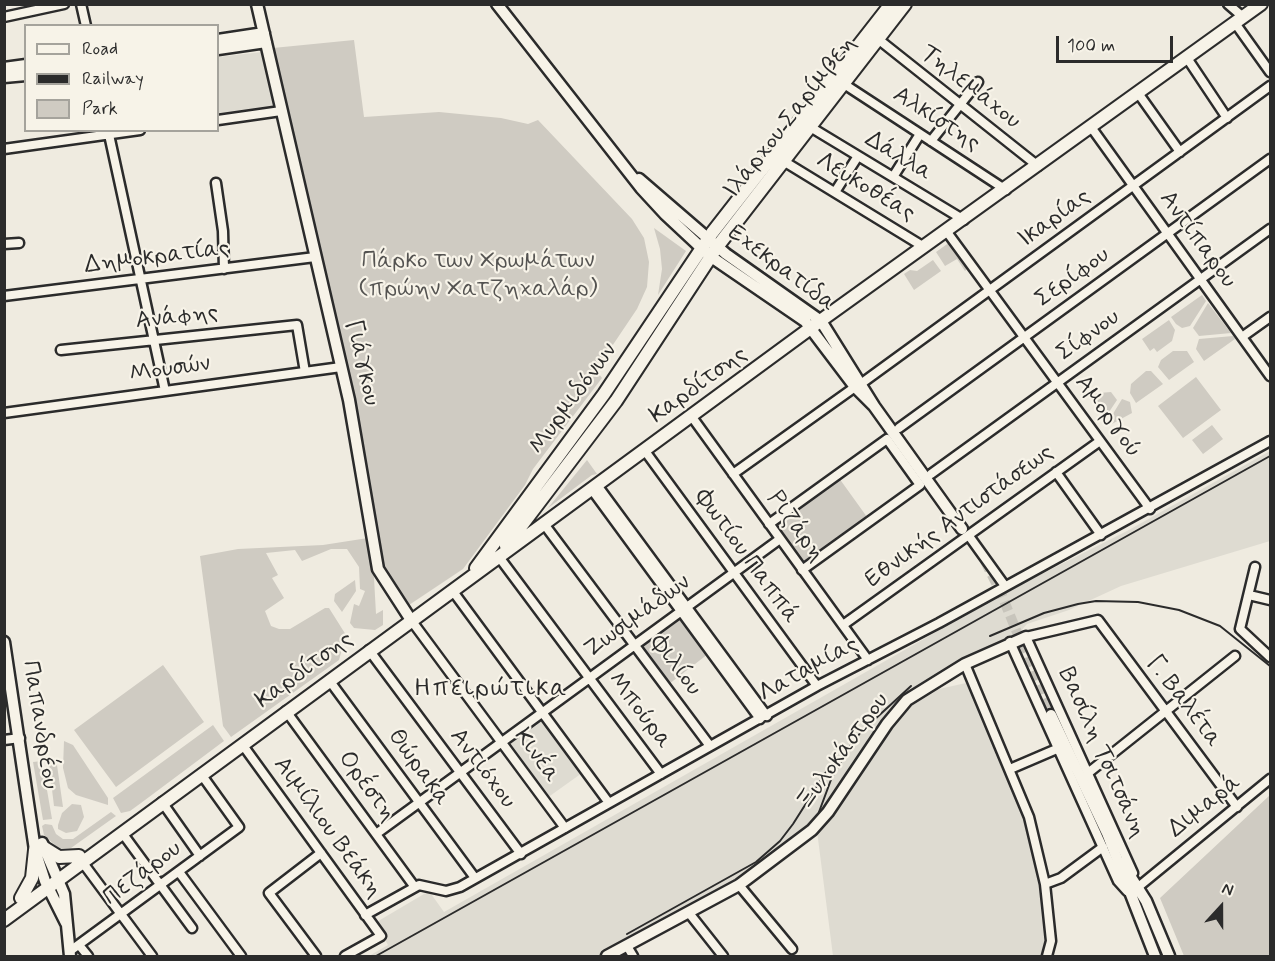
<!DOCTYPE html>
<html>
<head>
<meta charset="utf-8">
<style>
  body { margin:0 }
  #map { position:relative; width:1275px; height:961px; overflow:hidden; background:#efebe0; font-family:Mynerve,sans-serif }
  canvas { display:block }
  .frame { position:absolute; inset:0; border:6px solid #2b2b2b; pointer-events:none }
  .legend { position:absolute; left:24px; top:24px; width:195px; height:108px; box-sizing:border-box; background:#f7f3e8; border:2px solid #a5a39c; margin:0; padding:8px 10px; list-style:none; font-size:18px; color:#2b2b2b }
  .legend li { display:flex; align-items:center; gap:12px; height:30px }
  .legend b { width:30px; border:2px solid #a5a39c }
  .north { position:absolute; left:1191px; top:877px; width:60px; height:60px; -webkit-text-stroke:4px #f7f3e8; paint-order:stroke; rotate:21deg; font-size:16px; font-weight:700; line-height:24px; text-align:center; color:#2b2b2b }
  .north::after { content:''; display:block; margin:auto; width:21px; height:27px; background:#2b2b2b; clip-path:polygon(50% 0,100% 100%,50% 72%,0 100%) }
  .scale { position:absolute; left:1056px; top:36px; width:117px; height:27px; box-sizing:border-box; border:3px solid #2b2b2b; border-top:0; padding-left:8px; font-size:18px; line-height:21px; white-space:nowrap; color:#2b2b2b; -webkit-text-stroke:4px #f7f3e8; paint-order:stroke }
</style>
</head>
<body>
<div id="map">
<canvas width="1275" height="961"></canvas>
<div class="frame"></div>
<ul class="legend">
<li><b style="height:8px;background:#f7f3e8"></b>Road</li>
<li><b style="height:8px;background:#2b2b2b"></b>Railway</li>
<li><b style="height:16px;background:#cfcbc2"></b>Park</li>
</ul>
<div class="north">N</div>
<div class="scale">100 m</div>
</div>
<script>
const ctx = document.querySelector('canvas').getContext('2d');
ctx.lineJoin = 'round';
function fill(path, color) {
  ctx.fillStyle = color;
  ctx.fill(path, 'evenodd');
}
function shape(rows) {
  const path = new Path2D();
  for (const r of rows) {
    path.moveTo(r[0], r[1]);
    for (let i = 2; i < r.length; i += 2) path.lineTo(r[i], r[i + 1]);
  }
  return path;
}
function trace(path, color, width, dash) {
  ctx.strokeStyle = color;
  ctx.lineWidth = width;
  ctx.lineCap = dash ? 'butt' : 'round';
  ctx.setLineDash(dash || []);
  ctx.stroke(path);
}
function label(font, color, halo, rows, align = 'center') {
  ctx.font = font + ' Mynerve,sans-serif';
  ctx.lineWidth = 4.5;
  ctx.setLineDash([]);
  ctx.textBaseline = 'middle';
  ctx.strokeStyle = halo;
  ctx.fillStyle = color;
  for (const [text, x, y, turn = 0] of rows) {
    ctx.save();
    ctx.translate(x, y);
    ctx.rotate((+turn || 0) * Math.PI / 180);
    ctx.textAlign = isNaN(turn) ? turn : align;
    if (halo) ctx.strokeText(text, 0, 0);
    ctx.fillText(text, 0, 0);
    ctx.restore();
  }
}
const built = shape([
  [262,52,275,108,218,116,218,57],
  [1270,451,1270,541,1121,586,1069,610,1027,624,1020,632,936,675,892,710,810,825,740,879,597,956,369,956,388,945,375,923,429,891,444,912,1010,590,1127,531],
  [966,683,1024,810,1045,892,1045,943,1041,956,833,956,817,831,834,814,886,737,911,705,930,691],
  [540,717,582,773,547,798,505,742]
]);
const green = shape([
  [354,40,364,117,439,112,501,118,528,124,538,120,632,219,644,238,649,262,647,287,637,309,596,370,602,378,533,469,525,485,463,569,406,607,386,575,357,414,273,48],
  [654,228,686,251,658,295,662,269,660,249],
  [950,242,968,268,965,271,957,259,945,266,936,252],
  [933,260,941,271,914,290,904,274,910,270,917,271],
  [1202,295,1206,301,1190,326,1182,328,1176,324,1171,317],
  [1208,303,1231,333,1199,336,1193,328],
  [1169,320,1175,330,1172,341,1157,352,1154,348,1150,351,1142,339],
  [1233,336,1235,339,1204,361,1196,349,1199,339],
  [1173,351,1187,351,1194,362,1169,380,1158,367,1161,360],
  [1146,371,1151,371,1163,384,1136,403,1130,393,1131,384],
  [1196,377,1221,410,1183,438,1158,406],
  [1111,392,1117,400,1105,418,1088,394],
  [1122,399,1130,402,1132,413,1110,425,1108,422],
  [1212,425,1223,439,1203,454,1192,440],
  [587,460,597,474,592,475,548,508],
  [839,478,867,517,802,563,774,524],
  [368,538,373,560,376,614,383,610,383,625,375,630,354,628,350,623,354,604,359,606,365,591,360,589,359,567,347,549,331,549,302,561,295,550,266,553,278,575,272,578,284,598,265,611,271,626,279,629,290,629,325,608,329,608,346,635,339,660,231,737,223,726,200,556,238,549,323,545],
  [355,580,356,591,342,612,334,601,335,594],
  [680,616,708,654,669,684,639,646],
  [163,665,204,722,116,787,74,730],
  [213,725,224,741,141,803,130,811,121,813,113,798],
  [64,741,73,745,108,798,108,805,76,795,68,788,63,768],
  [42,761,52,819,43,820,33,762],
  [49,765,57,765,63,807,54,806],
  [1270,795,1270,956,1184,956,1160,898],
  [72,804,81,805,84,817,77,831,66,833,58,829,58,825,62,813],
  [111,812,116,816,71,848,58,848,44,835,42,826,45,824,52,825,56,834,63,839,73,839]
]);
const tertiaryTunnel = shape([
  [985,561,1000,591,1051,715]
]);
const minor = shape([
  [81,4,86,26],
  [1228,4,1243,17],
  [4,17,64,4],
  [1235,23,1270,72],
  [878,39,1038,166],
  [1187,58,1227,118],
  [844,84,1006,190],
  [1138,93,1180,152],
  [218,120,281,111],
  [1091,127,1270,376],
  [812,128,964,220],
  [108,130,165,391],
  [931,141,978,82],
  [4,149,140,130],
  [785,162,924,247],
  [893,177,920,134],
  [216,183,223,231,224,269],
  [835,192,858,156],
  [947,232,1150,509],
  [4,244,19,243],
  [4,296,315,257],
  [1242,337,1270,317],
  [61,350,297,325,305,372],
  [862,383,1270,86],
  [4,413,341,367],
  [692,417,868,660],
  [899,428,1270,159],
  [645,451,817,686],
  [1056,472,1101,535],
  [733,474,855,387],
  [931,474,1270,229],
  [597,485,767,716],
  [592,490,760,719],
  [544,524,710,746],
  [769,524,887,439,920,485,802,570],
  [969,536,1005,586],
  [499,557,661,774],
  [1255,567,1240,629,1270,657],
  [452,590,609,803],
  [1249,595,1270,600],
  [411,620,565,828],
  [843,625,1100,441],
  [1010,642,1118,881,1127,891],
  [369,650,521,854],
  [965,664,1029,817,1045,884,1051,941,1047,956],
  [329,680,475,878],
  [286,711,414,886],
  [4,740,20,738],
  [242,744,381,936,345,956],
  [1010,769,1059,748],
  [1088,773,1235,656],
  [162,802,200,856],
  [123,834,192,928],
  [376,834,780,539],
  [83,863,152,956],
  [179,872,241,956],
  [1133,873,1026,637,1098,620,1237,807],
  [1045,884,1061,878,1103,847],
  [739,885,792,949],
  [1137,888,1270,779],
  [689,913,723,956],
  [365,915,419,885,446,891,460,887,817,686,939,623,1270,441],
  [79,945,88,956],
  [627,946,633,956],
  [70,951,239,827,201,774],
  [316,956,269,893,321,853]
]);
const tertiary = shape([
  [257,4,349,400,378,569,411,620],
  [497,4,641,188,665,214,710,256,805,321,855,387,874,406],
  [218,40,264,33],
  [218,49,266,42],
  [4,68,26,65],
  [4,77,26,75],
  [639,179,726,254,821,321,874,406,962,529],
  [4,642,35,850,45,881,66,923],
  [1051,715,1107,833,1155,956],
  [42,843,64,894,70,956],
  [1122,863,1146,901,1169,956],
  [607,956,739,885,812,830,828,812,887,724,907,700,965,664,1026,637]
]);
const secondary = shape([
  [506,546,616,401,717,247,905,4],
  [476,568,604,394,712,233,891,4],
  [43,847,59,857,79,856],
  [21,898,32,878,35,850],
  [4,920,827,316,1261,4]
]);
const rail = shape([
  [990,636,1044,613,1078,604,1096,601,1138,602,1179,610,1220,626,1270,666],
  [819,812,832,777,850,746,861,732,911,686],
  [627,934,756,862,780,841,793,824,826,772],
  [376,956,1270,456]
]);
const streetNames = [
  ["Τηλεμάχου",970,88,38],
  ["Ιλάρχου Σαρίμβεη",791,118,-52],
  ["Αλκίστης",936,120,33],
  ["Δάλλα",898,157,31],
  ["Λευκοθέας",865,188,31],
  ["Ικαρίας",1055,219,-36],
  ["Αντίπαρου",1197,240,54],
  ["Δημοκρατίας",157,258,-7],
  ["Εχεκρατίδα",781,269,37],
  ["Σερίφου",1073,278,-36],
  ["Ανάφης",177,318,-6],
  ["Σίφνου",1089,336,-36],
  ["Γιάγκου",361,363,77],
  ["Μουσών",170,370,-8],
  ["Καρδίτσης",699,386,-36],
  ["Μυρμιδόνων",574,399,-54],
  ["Αμοργού",1107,417,54],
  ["Εθνικής Αντιστάσεως",960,517,-36],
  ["Ριζάρη",795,527,54],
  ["Φωτίου Παππά",746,557,54],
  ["Ζωσιμάδων",638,617,-36],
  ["Φιλίου",675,666,53],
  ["Λαταμίας",809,670,-29],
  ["Καρδίτσης",305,671,-36],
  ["Γ. Βαλέτα",1183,702,53],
  ["Μπούρα",639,711,53],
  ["Παπανδρέου",39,725,81],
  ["Ξυλοκάστρου",844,752,-54],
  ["Βασίλη Τσιτσάνη",1101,753,66],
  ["Κινέα",536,756,54],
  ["Θώρακα",418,768,54],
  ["Αντιόχου",482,769,53],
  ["Ορέστη",366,787,54],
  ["Διμαρά",1205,807,-39],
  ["Αιμίλιου Βεάκη",327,828,54],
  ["Πεζάρου",143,874,-37]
];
const parkNames = [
  ["Πάρκο των Χρωμάτων",478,262],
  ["(πρώην Χατζηχαλάρ)",478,290]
];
const neighbourhoodNames = [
  ["Ηπειρώτικα",491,690]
];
fill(built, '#dedbd1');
fill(green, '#cfcbc2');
trace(tertiaryTunnel, '#c8c5bc', 10, [10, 5]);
trace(minor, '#2b2b2b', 13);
trace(tertiary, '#2b2b2b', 15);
trace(secondary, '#2b2b2b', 16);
trace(minor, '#f7f3e8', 8);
trace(tertiary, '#f7f3e8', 10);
trace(secondary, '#f7f3e8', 12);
trace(rail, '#2b2b2b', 2);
label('24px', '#2b2b2b', '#f7f3e8', streetNames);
label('24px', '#545351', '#f7f3e8', parkNames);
ctx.letterSpacing = '1.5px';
label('26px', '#2b2b2b', '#f7f3e8', neighbourhoodNames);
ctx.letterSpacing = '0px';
</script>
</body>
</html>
